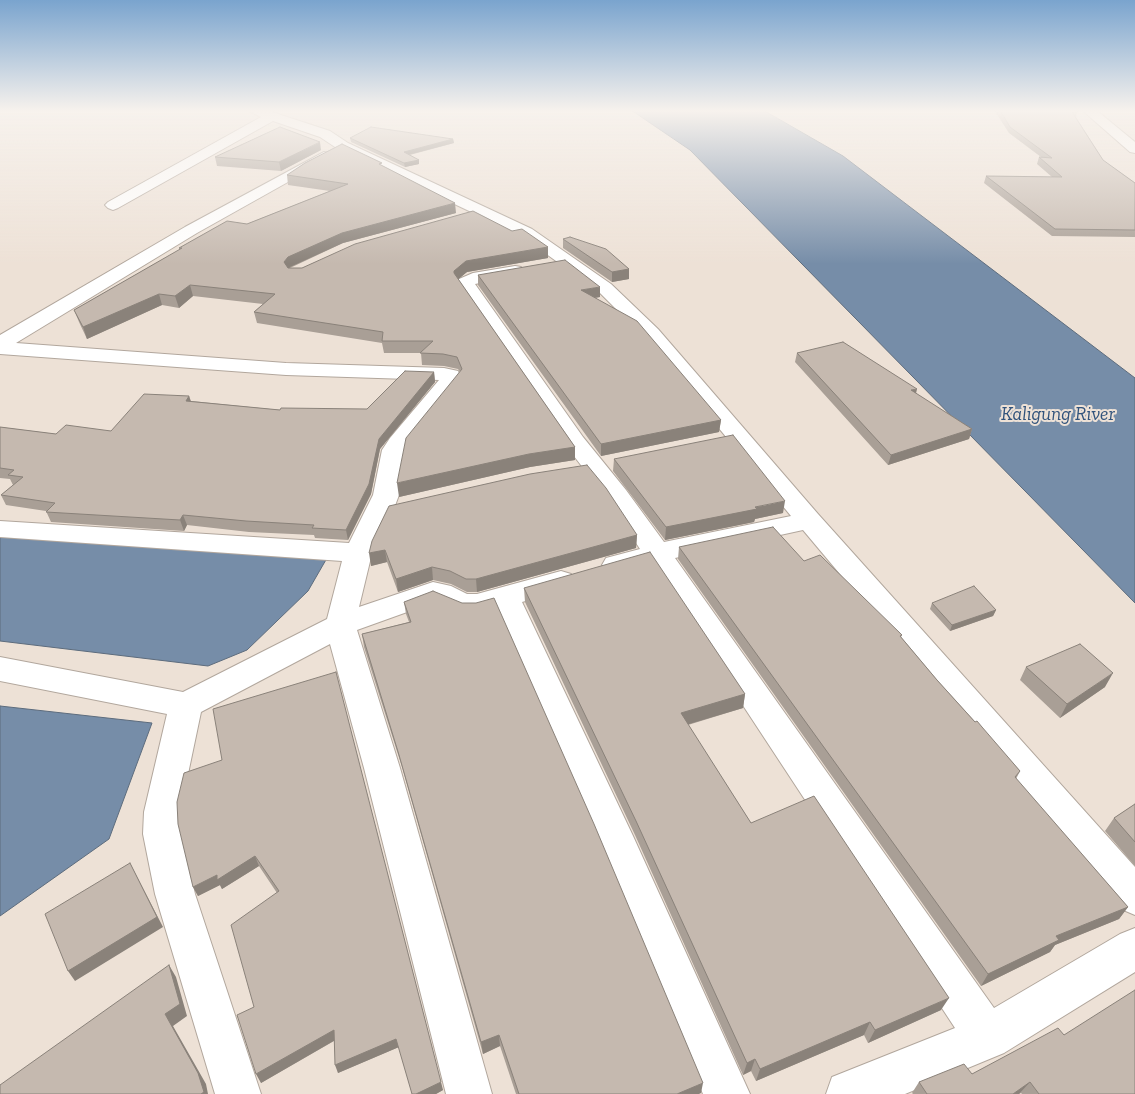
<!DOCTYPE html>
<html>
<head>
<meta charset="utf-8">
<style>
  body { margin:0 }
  canvas { display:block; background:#ede1d6 }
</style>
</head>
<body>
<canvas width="1135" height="1094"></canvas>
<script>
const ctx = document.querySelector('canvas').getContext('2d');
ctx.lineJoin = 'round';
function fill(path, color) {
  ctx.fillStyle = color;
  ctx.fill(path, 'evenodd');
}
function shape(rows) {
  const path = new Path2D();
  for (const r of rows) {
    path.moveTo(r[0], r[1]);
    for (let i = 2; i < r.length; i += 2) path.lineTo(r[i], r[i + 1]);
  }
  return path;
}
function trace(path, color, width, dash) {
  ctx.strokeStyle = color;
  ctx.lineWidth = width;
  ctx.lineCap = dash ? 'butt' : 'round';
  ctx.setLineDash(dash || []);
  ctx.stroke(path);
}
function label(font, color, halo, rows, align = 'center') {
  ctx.font = font + ' "Zilla Slab",serif';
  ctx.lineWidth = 4;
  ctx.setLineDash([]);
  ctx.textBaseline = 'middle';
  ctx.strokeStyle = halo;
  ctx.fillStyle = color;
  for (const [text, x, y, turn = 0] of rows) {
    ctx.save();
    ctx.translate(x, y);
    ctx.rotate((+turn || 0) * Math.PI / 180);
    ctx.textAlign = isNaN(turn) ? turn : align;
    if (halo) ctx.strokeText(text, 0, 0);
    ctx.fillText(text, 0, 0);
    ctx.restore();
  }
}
const water = shape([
  [631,110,763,110,843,156,1135,378,1135,603,690,150,631,110],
  [0,537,327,558,308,591,247,650,208,666,0,641,0,537],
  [0,706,152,723,109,839,0,916,0,706]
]);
const street = shape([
  [247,110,266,110,330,131,348,143,532,229,611,284,658,329,818,514,1135,867,1135,915,1121,909,803,530,675,558,994,1008,1120,934,1135,928,1135,972,1004,1053,905,1094,826,1094,832,1077,955,1028,650,564,616,574,606,572,602,565,606,558,640,549,607,499,567,447,456,283,459,279,473,273,515,266,521,267,524,271,521,275,475,284,583,437,626,490,664,542,791,516,644,337,599,292,520,235,338,149,320,137,273,121,118,208,113,210,108,208,105,205,108,202,261,117,247,110],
  [1082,110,1096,110,1135,142,1135,153,1130,152,1082,110],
  [324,152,329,153,331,156,329,159,197,233,16,343,286,363,444,368,458,371,462,380,406,450,399,495,393,511,372,553,359,607,433,582,451,586,467,594,477,594,561,571,571,574,575,581,571,588,522,602,633,836,750,1094,703,1094,595,836,496,609,477,614,463,614,435,602,357,630,400,768,492,1094,446,1094,364,768,330,644,201,712,180,812,181,834,195,894,261,1094,215,1094,155,894,143,834,144,812,167,714,0,681,0,657,183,692,327,619,342,561,0,537,0,521,349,543,373,495,382,450,390,438,439,380,286,375,0,354,0,335,185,227,324,152]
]);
const wall = shape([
  [994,110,1078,110,1076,117,1103,160,1135,183,1135,237,1052,236,984,183,986,176,1052,177,1037,164,1039,157,1041,157,1009,133],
  [350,138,453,139,454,143,410,155,419,160,419,164,405,167,351,142],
  [321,150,281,171,217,166,215,157],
  [382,166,456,213,343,243,290,268,302,268,512,231,548,247,548,258,467,272,458,279,575,447,575,460,530,467,399,497,460,372,458,369,444,366,422,365,421,353,384,353,382,343,257,323,254,312,263,304,193,296,179,308,162,305,87,339,79,322,74,310,179,250,179,248,247,224,330,191,288,185,287,175],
  [563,239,629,269,629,279,612,282,563,248],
  [478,275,600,297,595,298,721,420,719,432,601,456,478,285],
  [797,353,916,394,972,429,969,439,888,465,795,362],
  [434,372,435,382,380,449,371,494,348,540,315,538,314,535,249,532,187,525,184,531,51,522,46,511,6,505,1,495,13,485,10,479,0,478,0,427,56,434,111,431,189,396,191,401,280,410,367,409],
  [614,459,783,513,755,519,754,522,665,540,613,471],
  [637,535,636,548,477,592,467,592,451,584,433,580,398,592,387,562,371,566,372,541],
  [679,547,804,561,902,635,901,637,937,680,1020,771,1016,779,1128,907,1119,919,1055,945,1050,952,981,986,678,559],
  [524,588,745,694,743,708,688,725,751,823,941,1010,868,1043,864,1035,756,1081,751,1071,743,1075,635,835,525,602],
  [404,602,701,1093,516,1094,500,1046,483,1054,402,767,364,647,362,634,409,622,406,614],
  [932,603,996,610,993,616,950,631,930,609],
  [1026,667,1105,687,1060,718,1020,680],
  [222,760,443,1090,436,1094,412,1094,399,1047,338,1073,334,1041,261,1083,254,1007,277,893,259,866,222,889,220,885,198,896,193,887],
  [1135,804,1135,866,1105,831,1114,818],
  [1064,1035,1135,1094,1022,1094,1021,1093,1019,1094,913,1094,912,1093,919,1082,972,1074]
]);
const shadedWall = shape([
  [453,139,454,143,404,156,404,152],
  [320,142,321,150,281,171,279,162],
  [419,160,419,164,405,167,404,163],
  [455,203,456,213,343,243,290,267,286,273,284,262,288,257,342,233],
  [548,247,548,258,467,272,455,282,454,271,466,261],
  [629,269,629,279,612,282,612,272],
  [190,285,193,296,179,308,175,296],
  [600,287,600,297,581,300,581,290],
  [159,294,162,305,87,339,83,327],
  [434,372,435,382,380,449,371,494,348,540,346,530,379,439],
  [917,389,915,398,911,390],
  [189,396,192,406,186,401],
  [721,420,719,432,601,456,601,444],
  [972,429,969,439,888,465,891,455],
  [575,447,575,460,530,467,399,497,397,483,529,454],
  [785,501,783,513,755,519,754,522,665,540,666,527],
  [183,515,187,525,184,531,180,520],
  [637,535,636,548,477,592,476,579],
  [385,550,387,562,371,566,369,553],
  [432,567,433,580,398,592,396,579],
  [996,610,993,616,950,631,952,625],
  [1113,673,1105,687,1060,718,1067,704],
  [745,694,743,708,679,727,681,713],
  [255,856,259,866,222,889,220,885,198,896,193,887],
  [130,863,163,927,75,981,68,971],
  [1128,907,1119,919,1055,945,1050,952,981,986,988,974,1056,936],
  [169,965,176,977,187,1016,173,1026,206,1084,208,1094,201,1094,165,1014],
  [949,998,941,1010,868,1043,875,1030],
  [870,1022,864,1035,756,1081,760,1069],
  [334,1030,337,1039,261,1083,256,1074],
  [499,1035,500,1046,483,1054,481,1042],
  [396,1039,399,1047,338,1073,335,1065],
  [755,1059,751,1071,743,1075,747,1063],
  [441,1082,443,1090,436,1094,416,1094],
  [1030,1082,1019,1094,1013,1094],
  [703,1083,701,1093,699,1094,677,1094]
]);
const building = shape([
  [1000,110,1077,110,1078,112,1072,112,1103,160,1135,183,1135,230,1055,229,986,176,1062,177,1039,157,1052,158,1010,127,1000,110],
  [280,127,320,142,279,162,215,157,280,127],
  [371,127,453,139,404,152,419,160,404,163,350,138,371,127],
  [342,144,382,163,379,164,455,203,342,233,288,257,284,262,288,268,302,268,355,244,473,211,512,231,522,229,548,247,466,261,454,271,454,273,575,447,529,454,397,483,406,438,462,369,457,357,443,354,420,353,433,341,382,341,383,332,254,312,275,294,190,285,175,296,159,294,83,327,74,310,182,248,179,248,227,221,247,224,348,184,287,175,305,163,342,144],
  [570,237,606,249,629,269,612,272,563,239,570,237],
  [565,260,600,287,581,290,637,321,721,420,601,444,478,275,565,260],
  [843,342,917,389,911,390,972,429,891,455,797,353,843,342],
  [405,371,434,372,379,439,369,484,346,530,312,528,314,525,246,521,183,515,180,520,46,512,55,503,1,495,23,477,8,475,14,470,0,468,0,427,56,434,66,425,111,431,144,394,189,396,186,401,280,410,281,408,367,409,405,371],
  [733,435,785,501,755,507,757,509,666,527,614,459,733,435],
  [587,465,606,488,637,535,476,579,466,579,450,571,432,567,396,579,385,550,369,553,372,541,389,506,530,474,587,465],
  [773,527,804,561,820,555,902,635,900,636,937,680,975,722,977,721,982,727,1020,771,1015,777,1128,907,1056,936,1059,940,988,974,679,547,773,527],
  [650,552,745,694,681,713,751,823,814,796,949,998,875,1030,870,1022,760,1069,755,1059,747,1063,636,821,524,588,650,552],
  [974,586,996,610,952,625,932,603,974,586],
  [433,591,462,603,476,603,494,598,594,824,703,1083,677,1094,519,1094,499,1035,481,1042,399,755,362,634,411,622,404,602,433,591],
  [1080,644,1113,673,1067,704,1026,667,1080,644],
  [336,672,441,1082,416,1094,412,1094,396,1039,335,1065,334,1030,256,1074,237,1015,254,1007,231,925,279,891,255,856,217,880,217,875,193,887,178,824,177,802,184,773,222,760,213,709,336,672],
  [1135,804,1135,842,1114,818,1135,804],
  [130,863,157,917,68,971,45,914,130,863],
  [169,965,180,1004,165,1014,198,1073,204,1092,201,1094,0,1094,0,1085,169,965],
  [1135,990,1135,1094,1039,1094,1030,1082,1013,1094,927,1094,919,1082,964,1064,972,1074,1058,1028,1064,1035,1135,990]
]);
const waterNames = [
  ["Kaligung River",1058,415]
];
fill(water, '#768da8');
trace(water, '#5d6c7d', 1);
trace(street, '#b2a79d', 2);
fill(street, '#fff');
fill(wall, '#a99f96');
fill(shadedWall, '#8a827a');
fill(building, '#c5b9af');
trace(building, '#8a827a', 1);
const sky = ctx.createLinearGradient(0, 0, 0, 264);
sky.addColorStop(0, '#7aa4ce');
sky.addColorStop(0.42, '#f7f2ed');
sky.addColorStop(1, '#f7f2ed00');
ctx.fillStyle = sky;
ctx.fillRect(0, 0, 1135, 264);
label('italic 19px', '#31537c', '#ede1d6', waterNames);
</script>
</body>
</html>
